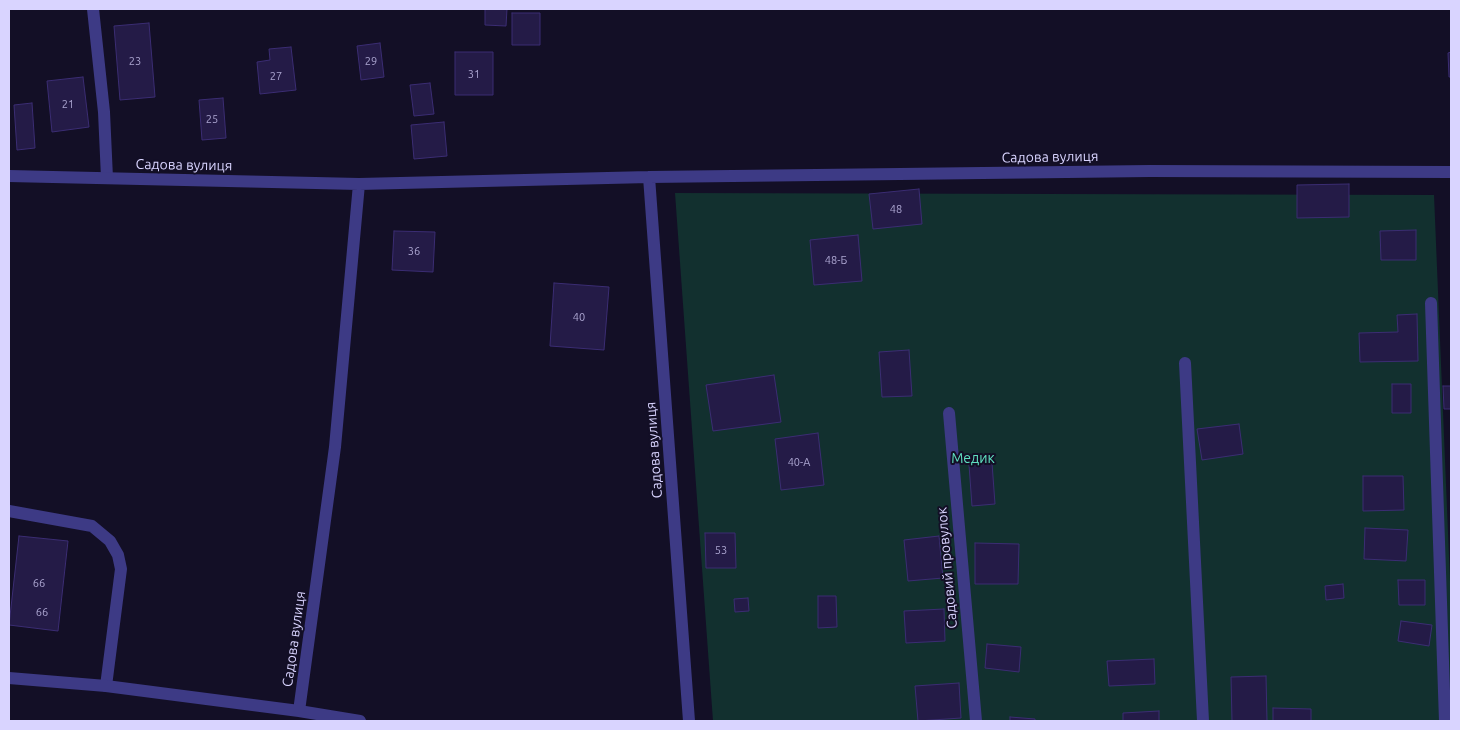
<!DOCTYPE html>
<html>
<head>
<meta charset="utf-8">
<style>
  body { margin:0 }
  #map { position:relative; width:1460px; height:730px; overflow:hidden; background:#130f26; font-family:Ubuntu,sans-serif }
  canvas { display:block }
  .frame { position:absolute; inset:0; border:10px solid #d9d4ff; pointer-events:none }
</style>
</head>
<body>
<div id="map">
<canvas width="1460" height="730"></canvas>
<div class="frame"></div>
</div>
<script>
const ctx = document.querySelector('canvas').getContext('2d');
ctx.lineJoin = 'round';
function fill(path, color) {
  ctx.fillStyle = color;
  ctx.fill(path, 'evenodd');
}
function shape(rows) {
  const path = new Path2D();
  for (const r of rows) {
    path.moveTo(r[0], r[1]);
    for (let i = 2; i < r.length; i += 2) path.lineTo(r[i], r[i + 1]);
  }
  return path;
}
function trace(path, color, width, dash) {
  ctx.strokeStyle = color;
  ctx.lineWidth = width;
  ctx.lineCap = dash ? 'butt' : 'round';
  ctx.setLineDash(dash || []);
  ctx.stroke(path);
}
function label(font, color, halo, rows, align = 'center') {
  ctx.font = font + ' Ubuntu,sans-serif';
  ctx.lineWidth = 4;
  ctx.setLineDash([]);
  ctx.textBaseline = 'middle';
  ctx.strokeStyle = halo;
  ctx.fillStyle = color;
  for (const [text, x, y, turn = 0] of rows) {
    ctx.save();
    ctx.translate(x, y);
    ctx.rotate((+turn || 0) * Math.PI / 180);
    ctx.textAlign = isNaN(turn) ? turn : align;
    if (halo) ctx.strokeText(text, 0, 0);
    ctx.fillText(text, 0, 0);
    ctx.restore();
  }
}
const green = shape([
  [675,193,1434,195,1451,605,1451,721,713,721]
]);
const building = shape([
  [485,9,507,9,506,26,485,25,485,9],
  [512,13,540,13,540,45,512,45,512,13],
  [149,23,155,97,120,100,114,26,149,23],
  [380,43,384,77,361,80,357,46,380,43],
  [291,47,296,90,260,94,257,62,270,60,269,49,291,47],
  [455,52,493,52,493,95,455,95,455,52],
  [1451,52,1451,77,1449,77,1448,53,1451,52],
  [83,77,89,127,52,132,47,81,83,77],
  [430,83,434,114,414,116,410,85,430,83],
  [223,98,226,138,202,140,199,100,223,98],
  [32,103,35,148,17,150,14,105,32,103],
  [444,122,447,156,414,159,411,125,444,122],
  [1349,184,1349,217,1297,218,1297,185,1349,184],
  [919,189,922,224,873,229,869,194,919,189],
  [1416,230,1416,260,1381,260,1380,231,1416,230],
  [394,231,435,232,433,272,392,270,394,231],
  [858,235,862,281,814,285,810,240,858,235],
  [554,283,609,287,604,350,550,346,554,283],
  [1417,314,1418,361,1360,362,1359,333,1398,332,1397,315,1417,314],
  [909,350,912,396,882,397,879,352,909,350],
  [774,375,781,422,713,431,706,385,774,375],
  [1392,384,1411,384,1411,413,1392,413,1392,384],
  [1443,386,1451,386,1451,409,1444,409,1443,386],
  [1239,424,1243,454,1202,460,1197,429,1239,424],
  [818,433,824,485,781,490,775,439,818,433],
  [992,463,995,504,972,506,969,465,992,463],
  [1363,476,1403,476,1404,510,1363,511,1363,476],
  [1365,528,1408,530,1406,561,1364,559,1365,528],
  [705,533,735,533,736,568,706,568,705,533],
  [19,536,68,541,58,631,9,625,19,536],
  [939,536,943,578,908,581,904,540,939,536],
  [975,543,1019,544,1018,584,975,584,975,543],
  [1398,580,1425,580,1425,605,1399,605,1398,580],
  [1343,584,1344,598,1326,600,1325,586,1343,584],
  [818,596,836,596,837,627,818,628,818,596],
  [748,598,749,611,735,612,734,599,748,598],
  [944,609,945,641,906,643,904,611,944,609],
  [1401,621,1432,625,1429,646,1398,641,1401,621],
  [987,644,1021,647,1019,672,985,668,987,644],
  [1154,659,1155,684,1109,686,1107,661,1154,659],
  [1266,676,1267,721,1232,721,1231,677,1266,676],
  [959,683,961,718,918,721,915,686,959,683],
  [1273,708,1311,709,1311,721,1273,721,1273,708],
  [1159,711,1159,721,1123,721,1123,713,1159,711],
  [1010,717,1035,719,1035,721,1010,721,1010,717]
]);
const service = shape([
  [93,9,104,112,107,178],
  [1431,303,1445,721],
  [1185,363,1203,721],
  [949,413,976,721],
  [9,511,92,526,110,541,118,555,121,569,106,686]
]);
const minor = shape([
  [9,176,359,184,649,177,1150,171,1451,172],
  [649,177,689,721],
  [9,678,106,686,299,711,360,721],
  [299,711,335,447,359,184]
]);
const numberNames = [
  ["23",135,61],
  ["29",371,61],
  ["31",474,74],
  ["27",276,76],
  ["21",68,104],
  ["25",212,119],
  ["48",896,209],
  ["36",414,251],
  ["48-Б",836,260],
  ["40",579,317],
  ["40-А",799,462],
  ["53",721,550],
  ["66",39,583],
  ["66",42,612]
];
const streetNames = [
  ["Садова вулиця",1050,157,-1],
  ["Садова вулиця",184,165,1],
  ["Садова вулиця",654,450,-94],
  ["Садовий провулок",947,568,-95],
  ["Садова вулиця",294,639,-82]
];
const parkNames = [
  ["Медик",973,458]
];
fill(green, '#12302f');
fill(building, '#241b47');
trace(building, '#3b2d73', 1);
trace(service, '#3d3a85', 12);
trace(minor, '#3d3a85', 12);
label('11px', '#aca6d1', null, numberNames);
label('14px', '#d9d4ff', '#130f26', streetNames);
label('14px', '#5fe0c0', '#130f26', parkNames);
</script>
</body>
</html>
